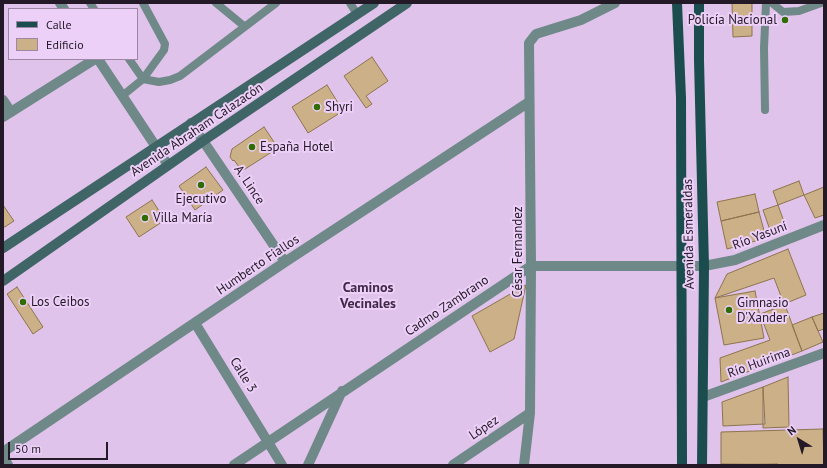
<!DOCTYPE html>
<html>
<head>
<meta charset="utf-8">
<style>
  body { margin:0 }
  #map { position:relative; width:827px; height:468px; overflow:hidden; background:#dfc3ea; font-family:"PT Sans",sans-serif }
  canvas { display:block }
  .frame { position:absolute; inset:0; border:4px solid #231927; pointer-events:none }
  .legend { position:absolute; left:8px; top:8px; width:130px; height:52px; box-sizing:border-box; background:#ecd0f7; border:1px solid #9c87a4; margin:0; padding:5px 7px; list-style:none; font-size:12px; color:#231927 }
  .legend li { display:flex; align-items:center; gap:8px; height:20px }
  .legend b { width:20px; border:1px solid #9c87a4 }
  .north { position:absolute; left:779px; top:420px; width:40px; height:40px; -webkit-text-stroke:3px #ecd0f7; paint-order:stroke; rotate:322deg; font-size:11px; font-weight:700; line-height:16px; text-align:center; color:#231927 }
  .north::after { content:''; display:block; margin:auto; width:14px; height:18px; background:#231927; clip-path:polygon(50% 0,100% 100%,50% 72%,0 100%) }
  .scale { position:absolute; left:8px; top:442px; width:100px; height:18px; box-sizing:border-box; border:2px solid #231927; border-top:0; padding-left:5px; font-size:12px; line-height:14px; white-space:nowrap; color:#231927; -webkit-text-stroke:3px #ecd0f7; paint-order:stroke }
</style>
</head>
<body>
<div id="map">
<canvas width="827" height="468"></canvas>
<div class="frame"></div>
<ul class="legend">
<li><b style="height:5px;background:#1b4d4e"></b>Calle</li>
<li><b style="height:11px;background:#cbb088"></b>Edificio</li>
</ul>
<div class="north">N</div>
<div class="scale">50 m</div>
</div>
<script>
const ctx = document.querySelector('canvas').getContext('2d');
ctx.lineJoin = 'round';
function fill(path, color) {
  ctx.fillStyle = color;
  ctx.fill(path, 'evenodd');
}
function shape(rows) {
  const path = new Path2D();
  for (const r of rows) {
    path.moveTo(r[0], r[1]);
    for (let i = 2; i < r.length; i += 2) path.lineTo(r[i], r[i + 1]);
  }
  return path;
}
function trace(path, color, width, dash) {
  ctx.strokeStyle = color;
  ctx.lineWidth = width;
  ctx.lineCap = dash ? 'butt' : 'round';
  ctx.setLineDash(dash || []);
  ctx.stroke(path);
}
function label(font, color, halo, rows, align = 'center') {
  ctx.font = font + ' "PT Sans",sans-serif';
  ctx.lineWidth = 4;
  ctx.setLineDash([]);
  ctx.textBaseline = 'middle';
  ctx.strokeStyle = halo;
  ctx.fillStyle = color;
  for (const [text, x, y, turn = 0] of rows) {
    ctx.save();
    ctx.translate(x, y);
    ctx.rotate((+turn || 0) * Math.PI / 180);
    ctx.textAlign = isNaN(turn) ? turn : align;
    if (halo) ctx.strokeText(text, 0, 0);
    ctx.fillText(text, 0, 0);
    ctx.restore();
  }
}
const building = shape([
  [732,3,752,3,752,36,733,37,732,3],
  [372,57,388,81,366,96,372,104,366,108,344,76,372,57],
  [327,85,343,111,308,133,292,107,327,85],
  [264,127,278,148,242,171,234,160,233,161,230,157,232,149,264,127],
  [206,167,223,190,195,210,179,186,206,167],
  [799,181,804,195,778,205,773,191,799,181],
  [824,187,824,215,815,218,804,195,824,187],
  [755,194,759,212,721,221,717,202,755,194],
  [152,200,165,220,139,237,126,217,152,200],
  [3,205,14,221,3,228,3,205],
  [778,205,786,227,771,233,763,210,778,205],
  [759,212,766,238,727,249,721,221,759,212],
  [788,249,806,295,784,304,774,278,715,298,727,274,788,249],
  [526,285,514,339,490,352,472,316,526,285],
  [17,287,43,327,33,334,7,294,17,287],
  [755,291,764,338,724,345,715,298,755,291],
  [785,305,802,351,721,382,720,358,770,340,760,314,785,305],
  [824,313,824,329,818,331,812,317,824,313],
  [812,317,823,342,802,351,792,325,812,317],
  [788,377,789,427,763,428,763,387,788,377],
  [763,387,765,424,723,426,722,402,763,387],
  [823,429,824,465,721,464,721,432,823,429],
  [777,464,777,465,725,465,777,464]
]);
const lane = shape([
  [90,3,94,9],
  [216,3,244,26],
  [350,3,357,14],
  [772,3,783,12,799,11,821,3],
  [129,59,143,79,159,82,170,80,180,76,276,3],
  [122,96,143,79,164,50,165,44,143,3],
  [765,110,764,48,766,3]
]);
const street = shape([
  [60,3,64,9],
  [98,59,168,165],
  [3,100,11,112],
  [3,117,95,59],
  [191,123,285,262],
  [195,323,282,465],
  [703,397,824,353],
  [3,452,285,262,529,102],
  [3,456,8,465],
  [234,465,531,266,704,266,735,260,824,225],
  [308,465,342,391],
  [453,465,530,413],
  [524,465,530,413,531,266,529,43,536,34,581,20,615,3]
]);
const secondary = shape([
  [3,248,374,3],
  [3,281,203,141,407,3]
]);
const primary = shape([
  [677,3,681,98,682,465],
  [699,3,699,60,704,266,702,465]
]);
const markers = [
  [785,20,4,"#2f6d00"],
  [317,107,4,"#2f6d00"],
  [252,147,4,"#2f6d00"],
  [201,185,4,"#2f6d00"],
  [145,218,4,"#2f6d00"],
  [23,302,4,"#2f6d00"],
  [729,310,4,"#2f6d00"]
];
const poiNames = [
  ["Policía Nacional",777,20,"right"],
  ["Shyri",325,107],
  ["España Hotel",260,147],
  ["Ejecutivo",201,199,"center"],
  ["Villa María",153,218],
  ["Los Ceibos",31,302],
  ["Gimnasio",737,303],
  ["D'Xander",737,318]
];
const streetNames = [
  ["Avenida Abraham Calazacón",197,130,-34],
  ["A. Lince",249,185,56],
  ["Avenida Esmeraldas",689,234,-91],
  ["Río Yasuní",760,236,-21],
  ["César Fernandez",518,252,-90],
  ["Humberto Fiallos",258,265,-34],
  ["Cadmo Zambrano",447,306,-34],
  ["Río Huirima",759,363,-20],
  ["Calle 3",243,375,58],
  ["López",484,428,-34]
];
const neighbourhoodNames = [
  ["Caminos",368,288],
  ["Vecinales",368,304]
];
fill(building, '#cbb088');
trace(building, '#8d744e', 1);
trace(lane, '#6f8888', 8);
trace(street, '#6f8888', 10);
trace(secondary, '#406566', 10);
trace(primary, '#1b4d4e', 10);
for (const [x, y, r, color] of markers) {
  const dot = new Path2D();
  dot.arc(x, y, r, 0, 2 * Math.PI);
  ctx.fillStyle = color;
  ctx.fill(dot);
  trace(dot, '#ecd0f7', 1.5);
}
label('13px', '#231927', '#ecd0f7', poiNames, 'left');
label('13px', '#231927', '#ecd0f7', streetNames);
label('bold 14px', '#402948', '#ecd0f7', neighbourhoodNames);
</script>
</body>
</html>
